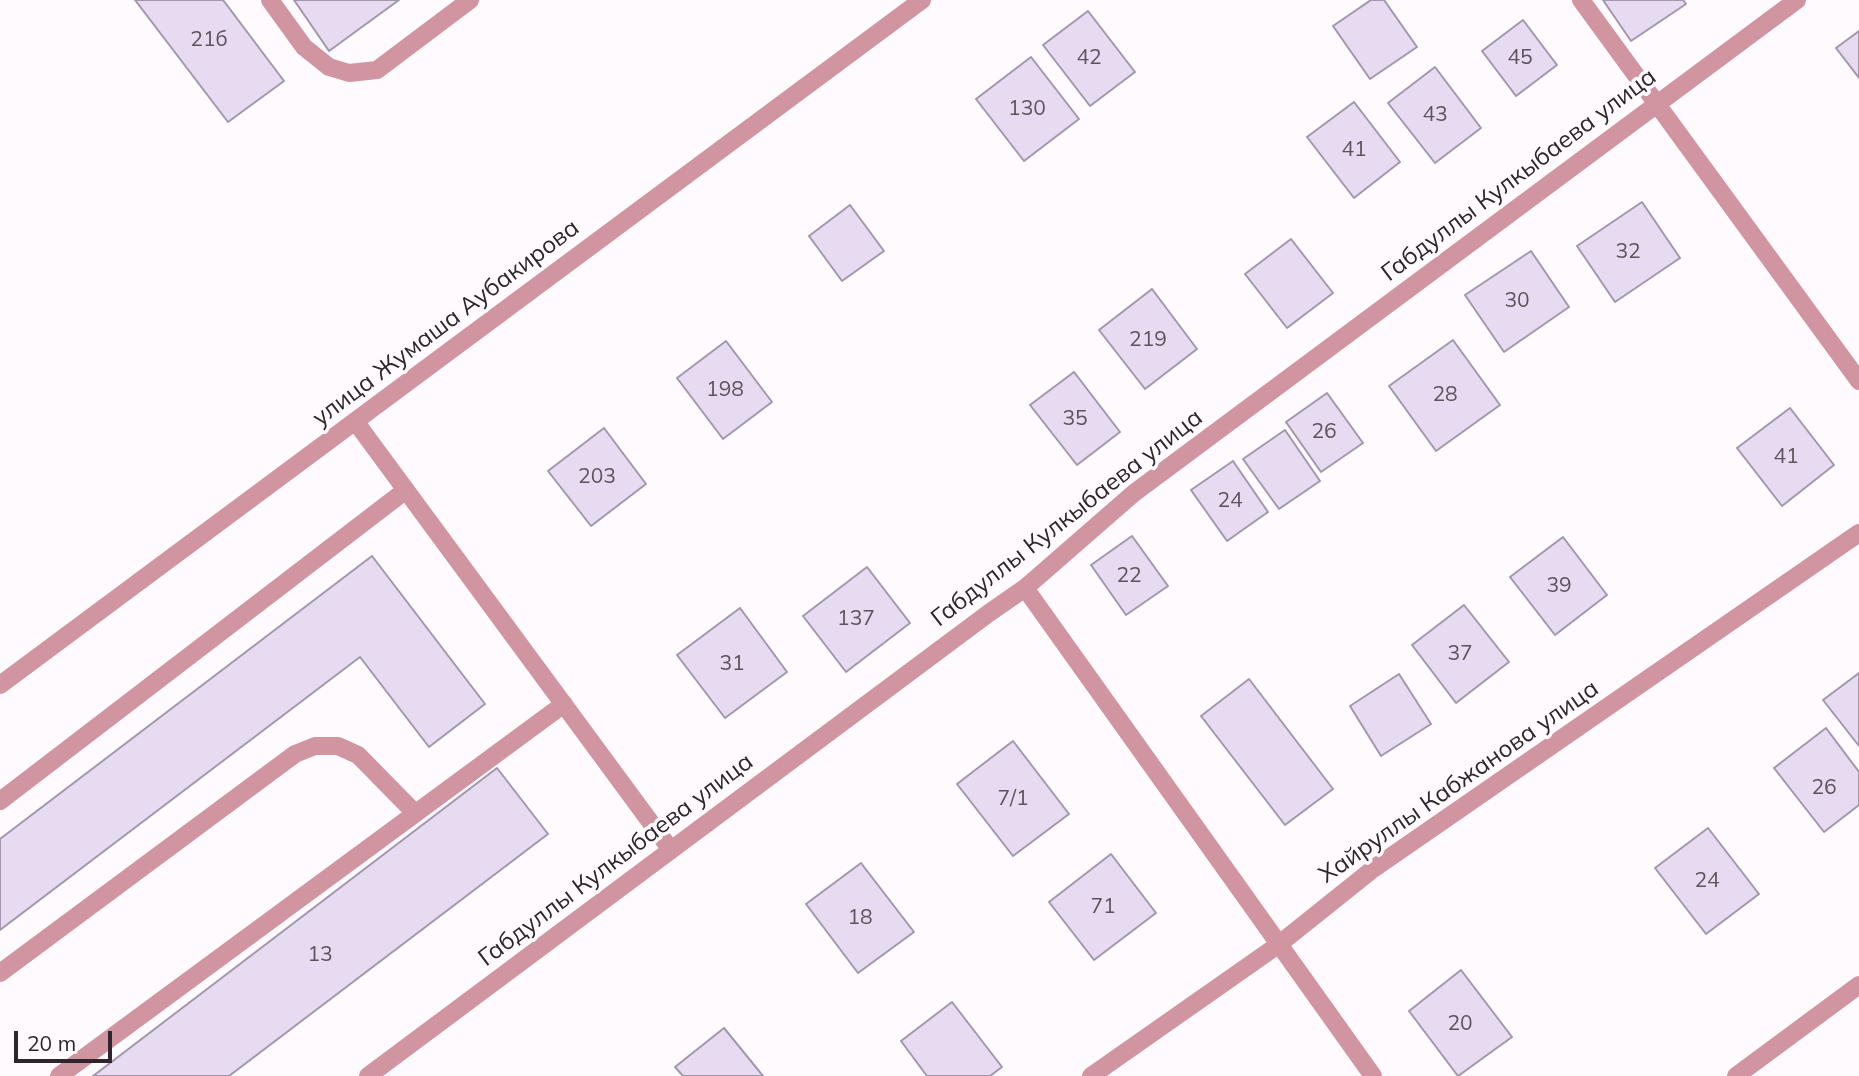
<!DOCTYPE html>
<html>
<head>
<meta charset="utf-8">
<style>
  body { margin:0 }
  #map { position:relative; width:1859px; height:1076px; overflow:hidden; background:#fefafd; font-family:Mulish,sans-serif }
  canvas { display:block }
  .scale { position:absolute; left:14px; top:1031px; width:98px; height:32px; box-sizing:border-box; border:4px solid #2e262c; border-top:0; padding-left:9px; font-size:21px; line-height:24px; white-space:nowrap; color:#2e262c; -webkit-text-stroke:5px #fefafd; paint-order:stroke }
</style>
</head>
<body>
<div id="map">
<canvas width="1859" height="1076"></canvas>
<div class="scale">20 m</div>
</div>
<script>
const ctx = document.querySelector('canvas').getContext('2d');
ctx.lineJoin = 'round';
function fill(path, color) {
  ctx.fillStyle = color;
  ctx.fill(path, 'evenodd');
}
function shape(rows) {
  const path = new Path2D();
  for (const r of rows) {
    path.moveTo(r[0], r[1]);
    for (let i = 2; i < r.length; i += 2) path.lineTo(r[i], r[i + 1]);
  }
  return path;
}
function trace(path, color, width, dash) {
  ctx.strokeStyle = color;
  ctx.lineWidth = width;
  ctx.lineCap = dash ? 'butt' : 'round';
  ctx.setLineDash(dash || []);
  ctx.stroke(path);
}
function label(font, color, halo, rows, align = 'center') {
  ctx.font = font + ' Mulish,sans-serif';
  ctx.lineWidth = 7;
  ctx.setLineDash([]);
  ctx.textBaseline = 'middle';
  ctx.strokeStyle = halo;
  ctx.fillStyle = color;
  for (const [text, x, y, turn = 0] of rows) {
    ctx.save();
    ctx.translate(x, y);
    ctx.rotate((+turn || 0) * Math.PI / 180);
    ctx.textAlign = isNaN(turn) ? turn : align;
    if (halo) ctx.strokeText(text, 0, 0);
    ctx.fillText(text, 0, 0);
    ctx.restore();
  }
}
const building = shape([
  [135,0,223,0,284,81,228,122,135,0],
  [294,0,399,0,329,51,294,0],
  [1371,0,1384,0,1417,47,1370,79,1333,26,1371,0],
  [1603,0,1683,0,1686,4,1631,41,1603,0],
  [1088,11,1135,72,1090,106,1043,45,1088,11],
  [1523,20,1557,65,1516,96,1482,51,1523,20],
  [1859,31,1859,78,1836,48,1859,31],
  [1031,57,1079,119,1024,161,976,99,1031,57],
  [1435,67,1481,128,1435,163,1388,103,1435,67],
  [1354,102,1400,162,1354,198,1307,137,1354,102],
  [1642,202,1680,258,1615,302,1577,246,1642,202],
  [850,205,884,251,842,281,809,236,850,205],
  [1291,239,1333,293,1287,328,1245,274,1291,239],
  [1531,251,1569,307,1504,352,1465,295,1531,251],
  [1152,289,1197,349,1145,389,1099,330,1152,289],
  [1453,340,1500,405,1436,451,1389,386,1453,340],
  [726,341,772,402,723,439,677,378,726,341],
  [1074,372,1120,432,1077,465,1030,405,1074,372],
  [1327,393,1363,443,1321,472,1286,422,1327,393],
  [1790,408,1834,465,1782,506,1737,448,1790,408],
  [604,428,646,484,591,526,548,471,604,428],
  [1285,430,1320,481,1279,509,1243,459,1285,430],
  [1233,461,1268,512,1227,541,1191,490,1233,461],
  [1132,536,1168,586,1126,615,1091,565,1132,536],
  [1563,537,1607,595,1555,635,1510,577,1563,537],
  [372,556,485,704,429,747,360,657,0,930,0,839,372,556],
  [867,567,910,623,846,672,803,616,867,567],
  [1464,605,1509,662,1456,703,1412,645,1464,605],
  [740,608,787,672,725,718,677,655,740,608],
  [1859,673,1859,746,1823,700,1859,673],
  [1399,674,1431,724,1381,756,1350,706,1399,674],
  [1249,679,1333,789,1285,825,1201,716,1249,679],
  [1826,728,1859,772,1859,805,1824,832,1774,768,1826,728],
  [1013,741,1069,814,1013,856,957,784,1013,741],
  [497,768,548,834,229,1076,93,1076,497,768],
  [1708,828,1759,894,1706,934,1655,868,1708,828],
  [1111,854,1156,913,1094,960,1049,902,1111,854],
  [861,863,914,932,858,973,806,904,861,863],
  [1461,970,1512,1037,1458,1076,1409,1011,1461,970],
  [952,1002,1002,1067,990,1076,927,1076,901,1041,952,1002],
  [724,1028,763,1076,683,1076,675,1067,724,1028]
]);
const minor = shape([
  [270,0,304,47,329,67,349,73,377,70,470,0],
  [1581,0,1859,381],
  [355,421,671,850],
  [1025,588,1373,1076],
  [0,685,922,0],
  [0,801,406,490],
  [0,973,295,754,315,746,338,746,358,755,415,813],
  [59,1076,564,704],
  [368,1076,989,613,1025,588,1134,493,1797,0],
  [1091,1076,1278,945,1373,869,1859,533],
  [1736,1076,1859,985]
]);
const numberNames = [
  ["21б",209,40],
  ["42",1089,58],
  ["45",1520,58],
  ["130",1027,109],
  ["43",1435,115],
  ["41",1354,150],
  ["32",1628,252],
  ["30",1517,301],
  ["219",1148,340],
  ["198",725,390],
  ["28",1445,395],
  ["35",1075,419],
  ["26",1324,432],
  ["41",1786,457],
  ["203",597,477],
  ["24",1230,501],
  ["22",1129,576],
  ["39",1559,586],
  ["137",856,619],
  ["37",1460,654],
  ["31",732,664],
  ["26",1824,788],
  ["7/1",1013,799],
  ["24",1707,881],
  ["71",1103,907],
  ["18",860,918],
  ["13",320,955],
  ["20",1460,1024]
];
const streetNames = [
  ["Габдуллы Кулкыбаева улица",1519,175,-37],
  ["улица Жумаша Аубакирова",446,323,-37],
  ["Габдуллы Кулкыбаева улица",1067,518,-38],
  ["Хайруллы Кабжанова улица",1459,782,-35],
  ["Габдуллы Кулкыбаева улица",616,860,-37]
];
fill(building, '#e7dbf1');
trace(building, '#a297ac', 2);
trace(minor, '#d194a1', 18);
label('21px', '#5c535d', null, numberNames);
label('24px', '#2e262c', '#fefafd', streetNames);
</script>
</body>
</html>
